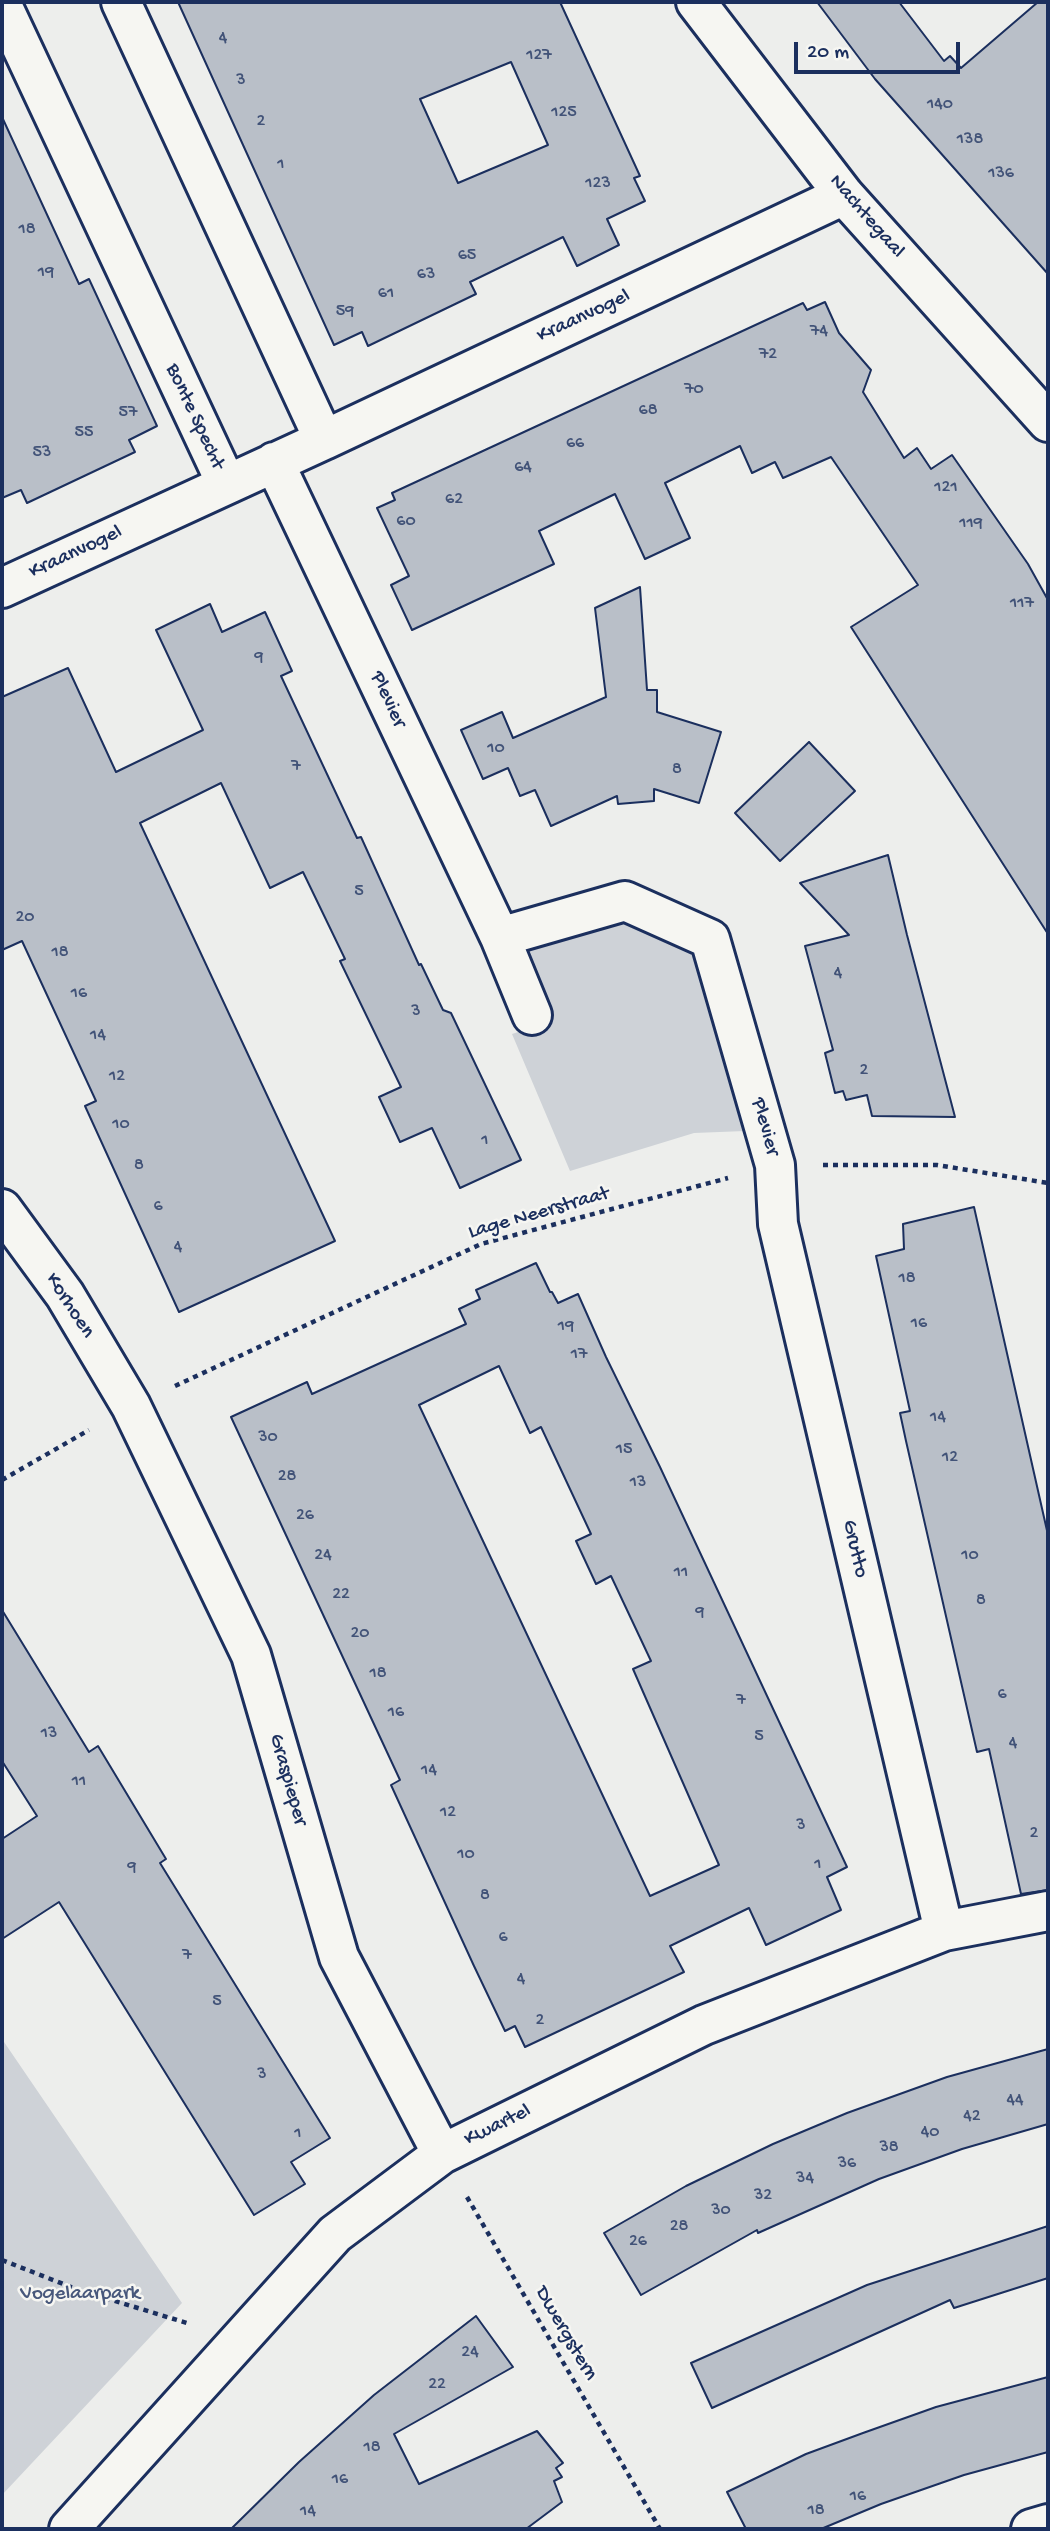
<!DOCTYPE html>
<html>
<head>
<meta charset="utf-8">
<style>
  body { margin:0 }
  #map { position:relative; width:1050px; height:2531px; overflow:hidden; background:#edeeec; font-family:"Gochi Hand",sans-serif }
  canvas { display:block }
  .frame { position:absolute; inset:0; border:4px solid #1b2f5e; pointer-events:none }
  .scale { position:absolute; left:794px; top:42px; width:166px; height:32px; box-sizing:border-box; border:4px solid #1b2f5e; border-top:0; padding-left:9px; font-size:21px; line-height:24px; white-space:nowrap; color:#1b2f5e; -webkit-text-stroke:5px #f6f6f2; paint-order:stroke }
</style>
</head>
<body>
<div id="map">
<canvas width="1050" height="2531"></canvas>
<div class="frame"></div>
<div class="scale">20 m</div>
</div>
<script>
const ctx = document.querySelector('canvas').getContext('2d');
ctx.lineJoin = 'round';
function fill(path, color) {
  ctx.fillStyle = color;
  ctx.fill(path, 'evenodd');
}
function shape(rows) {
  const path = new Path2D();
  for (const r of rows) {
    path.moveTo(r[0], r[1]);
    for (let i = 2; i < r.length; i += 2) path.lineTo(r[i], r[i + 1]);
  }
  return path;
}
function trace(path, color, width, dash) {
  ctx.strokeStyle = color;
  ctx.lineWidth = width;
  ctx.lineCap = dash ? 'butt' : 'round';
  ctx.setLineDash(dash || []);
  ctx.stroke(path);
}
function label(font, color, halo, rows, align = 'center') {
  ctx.font = font + ' "Gochi Hand",sans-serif';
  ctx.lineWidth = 5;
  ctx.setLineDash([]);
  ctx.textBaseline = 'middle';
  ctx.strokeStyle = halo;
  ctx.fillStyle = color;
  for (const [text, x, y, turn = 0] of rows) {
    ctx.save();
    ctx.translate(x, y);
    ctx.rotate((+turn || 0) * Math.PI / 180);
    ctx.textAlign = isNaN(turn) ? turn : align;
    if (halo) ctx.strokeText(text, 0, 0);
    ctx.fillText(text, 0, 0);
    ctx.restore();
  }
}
const green = shape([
  [642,913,679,934,711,987,745,1131,694,1133,570,1171,512,1034,552,1021,526,951,563,934],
  [2,2039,182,2303,2,2495]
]);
const building = shape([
  [178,2,560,2,640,176,634,178,645,201,607,219,619,245,577,266,563,237,470,282,476,294,368,346,362,332,334,345,178,2],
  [511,62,548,145,458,183,420,99,511,62],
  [817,2,899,2,944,61,950,56,961,68,1038,2,1048,2,1048,274,875,79,817,2],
  [2,117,79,284,89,279,157,426,129,440,135,452,27,503,21,490,2,498,2,117],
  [825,302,839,333,871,370,863,392,904,458,917,448,931,469,952,455,1028,564,1048,600,1048,934,851,627,918,585,831,457,783,478,775,462,752,473,740,446,665,483,690,538,645,559,615,494,539,531,554,564,412,630,391,585,409,576,377,508,395,500,392,493,803,303,807,310,825,302],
  [640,587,647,690,657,690,657,712,721,732,699,803,654,789,654,801,618,804,617,796,551,826,535,790,520,796,508,768,483,779,461,730,502,712,513,738,606,697,595,608,640,587],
  [210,604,222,632,265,612,292,671,281,676,357,838,361,837,419,965,421,964,443,1010,451,1013,521,1160,460,1188,432,1128,400,1142,379,1097,401,1087,340,961,345,959,303,872,270,888,221,783,140,823,335,1241,179,1312,85,1106,96,1101,22,941,2,950,2,697,68,668,116,772,203,730,156,630,210,604],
  [809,742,855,791,780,861,735,813,809,742],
  [888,855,907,935,955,1117,872,1116,867,1095,846,1100,843,1091,835,1093,825,1053,833,1050,805,946,849,935,800,883,888,855],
  [974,1207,1048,1535,1048,1890,1021,1894,989,1749,977,1752,906,1441,900,1413,910,1411,876,1256,904,1249,903,1224,974,1207],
  [536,1263,550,1292,552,1292,558,1303,578,1294,606,1357,660,1467,847,1867,827,1877,841,1910,766,1945,749,1908,670,1946,684,1972,525,2047,515,2026,505,2031,474,1966,391,1785,400,1780,231,1417,307,1382,312,1394,466,1324,459,1309,480,1299,476,1290,536,1263],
  [499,1366,530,1433,541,1427,591,1534,576,1541,596,1584,611,1576,651,1661,633,1669,719,1865,650,1896,419,1405,499,1366],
  [2,1610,89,1752,98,1746,166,1859,160,1863,330,2138,291,2162,305,2184,254,2215,59,1902,2,1939,2,1839,37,1816,2,1761,2,1610],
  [1048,2049,1048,2124,962,2149,879,2179,758,2233,757,2230,641,2295,604,2233,686,2186,773,2144,847,2113,947,2077,1048,2049],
  [1048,2226,1048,2278,954,2308,950,2300,712,2408,691,2363,867,2285,1048,2226],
  [476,2316,513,2367,394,2434,419,2484,537,2431,563,2463,556,2468,562,2477,554,2481,562,2502,526,2529,231,2529,299,2462,374,2395,476,2316],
  [1048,2377,1048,2452,964,2475,881,2504,821,2529,746,2529,727,2492,806,2454,863,2433,936,2407,1048,2377]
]);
const path = shape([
  [823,1165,937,1165,1048,1183],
  [175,1386,481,1244,728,1178],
  [2,1480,89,1430],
  [467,2197,660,2529],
  [2,2260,76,2289,190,2324]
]);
const street = shape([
  [696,2,844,195,1048,422],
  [2,5,226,483],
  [324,440,844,195],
  [274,462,500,937,625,901,710,939,775,1165,778,1224,944,1931],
  [2,588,324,440,121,2],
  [500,937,532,1015],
  [2,1209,65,1295,131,1406,251,1655,339,1957,442,2154],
  [69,2529,335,2234,442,2154,704,2025,944,1931,1048,1911],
  [1031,2529,1048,2524]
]);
const numberNames = [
  ["4",223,39],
  ["127",539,56],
  ["3",241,81],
  ["140",940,105],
  ["125",564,113],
  ["2",261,122],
  ["138",970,140],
  ["1",281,165],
  ["136",1001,174],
  ["123",598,184],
  ["18",27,230],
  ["65",467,256],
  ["19",46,273],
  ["63",426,275],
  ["61",386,294],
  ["59",345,312],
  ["74",819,332],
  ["72",768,355],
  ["70",694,390],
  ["68",648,411],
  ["57",128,413],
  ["55",84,433],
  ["66",575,444],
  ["53",42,453],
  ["64",523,468],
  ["121",946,488],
  ["62",454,500],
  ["60",406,522],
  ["119",971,524],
  ["117",1022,604],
  ["9",259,658],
  ["10",496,749],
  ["7",296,767],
  ["8",677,770],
  ["5",359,892],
  ["20",25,918],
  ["18",60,953],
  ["4",838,974],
  ["16",79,994],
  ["3",416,1012],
  ["14",98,1036],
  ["2",864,1071],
  ["12",117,1077],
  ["10",121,1125],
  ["1",485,1141],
  ["8",139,1166],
  ["6",158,1207],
  ["4",178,1248],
  ["18",907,1279],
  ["16",919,1324],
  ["19",566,1327],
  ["17",579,1355],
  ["14",938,1418],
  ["30",268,1438],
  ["15",624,1450],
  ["12",950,1458],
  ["28",287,1477],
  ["13",638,1483],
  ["26",305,1516],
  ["24",323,1556],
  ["10",970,1556],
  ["11",681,1573],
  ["22",341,1595],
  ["8",981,1601],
  ["9",700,1613],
  ["20",360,1634],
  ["18",378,1674],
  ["6",1002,1695],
  ["7",741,1701],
  ["16",396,1713],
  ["13",49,1734],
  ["5",759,1737],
  ["4",1013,1744],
  ["14",429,1771],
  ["11",79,1782],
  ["12",448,1813],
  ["3",801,1826],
  ["2",1034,1834],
  ["10",466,1855],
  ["1",818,1865],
  ["9",132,1868],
  ["8",485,1896],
  ["6",503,1938],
  ["7",187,1956],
  ["4",521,1980],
  ["5",217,2002],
  ["2",540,2021],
  ["3",262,2075],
  ["44",1015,2101],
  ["42",972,2117],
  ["40",930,2133],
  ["1",298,2134],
  ["38",889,2148],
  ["36",847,2164],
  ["34",805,2179],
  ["32",763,2196],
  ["30",721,2211],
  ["28",679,2227],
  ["26",638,2242],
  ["24",470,2353],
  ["22",437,2385],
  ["18",372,2448],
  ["16",340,2480],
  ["16",858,2497],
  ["18",816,2511],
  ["14",308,2512]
];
const streetNames = [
  ["Nachtegaal",866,217,49],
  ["Kraanvogel",584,317,-25],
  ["Bonte Specht",194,417,65],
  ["Kraanvogel",76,553,-25],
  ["Plevier",387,700,65],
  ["Plevier",764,1127,74],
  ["Lage Neerstraat",539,1214,-16],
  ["Korhoen",69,1306,57],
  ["Grutto",854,1549,77],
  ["Graspieper",287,1780,74],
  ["Kwartel",498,2126,-26],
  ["Dwergstern",565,2334,60]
];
const parkNames = [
  ["Vogelaarpark",80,2295]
];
fill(green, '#ced2d7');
fill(building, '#b9bfc8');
trace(building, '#1b2f5e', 2);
trace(street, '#1b2f5e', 44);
trace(path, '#1b2f5e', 4.5, [5, 5]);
trace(street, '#f6f6f2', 38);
label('18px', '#425378', null, numberNames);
label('21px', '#1b2f5e', '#f6f6f2', streetNames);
label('21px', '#48587c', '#f6f6f2', parkNames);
</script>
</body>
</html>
